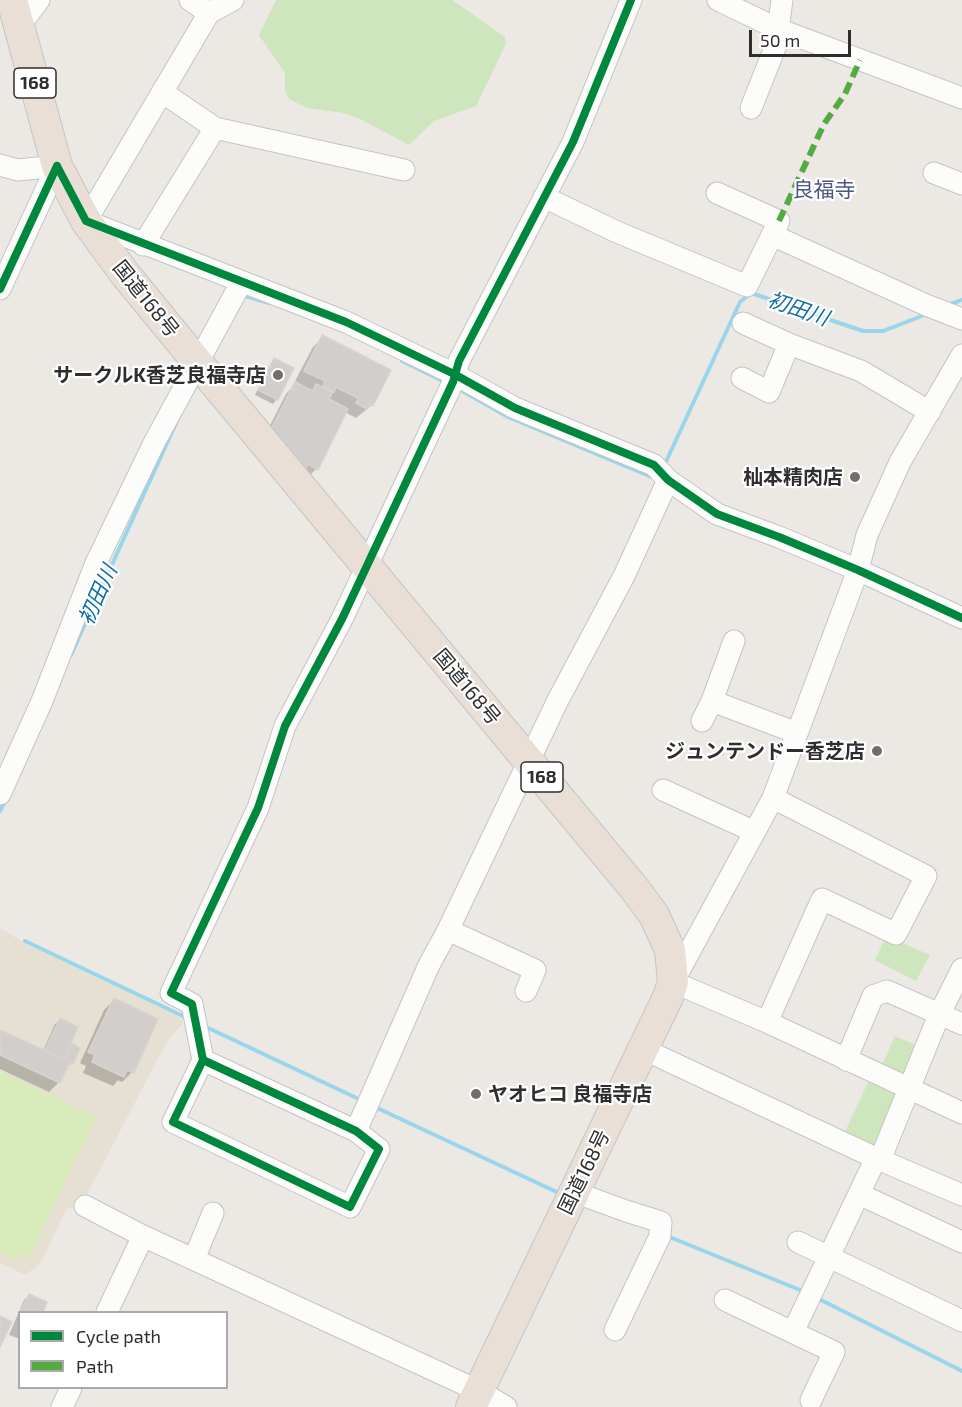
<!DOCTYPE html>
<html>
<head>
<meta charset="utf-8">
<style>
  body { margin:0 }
  #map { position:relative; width:962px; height:1407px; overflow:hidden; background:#ece8e4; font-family:"Exo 2",sans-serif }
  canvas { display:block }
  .legend { position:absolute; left:18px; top:1311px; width:210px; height:78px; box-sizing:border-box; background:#fff; border:2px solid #ababab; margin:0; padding:8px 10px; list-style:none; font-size:18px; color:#2e2e2e }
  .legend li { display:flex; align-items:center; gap:12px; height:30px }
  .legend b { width:30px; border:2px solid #ababab }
  .scale { position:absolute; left:749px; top:30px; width:102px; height:27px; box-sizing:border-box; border:3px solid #2e2e2e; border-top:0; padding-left:8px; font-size:18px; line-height:21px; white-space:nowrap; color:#2e2e2e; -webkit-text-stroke:4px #fff; paint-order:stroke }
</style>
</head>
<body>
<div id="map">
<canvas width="962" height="1407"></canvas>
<ul class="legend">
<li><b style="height:8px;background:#00873e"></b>Cycle path</li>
<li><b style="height:8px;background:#54ab44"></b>Path</li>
</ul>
<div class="scale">50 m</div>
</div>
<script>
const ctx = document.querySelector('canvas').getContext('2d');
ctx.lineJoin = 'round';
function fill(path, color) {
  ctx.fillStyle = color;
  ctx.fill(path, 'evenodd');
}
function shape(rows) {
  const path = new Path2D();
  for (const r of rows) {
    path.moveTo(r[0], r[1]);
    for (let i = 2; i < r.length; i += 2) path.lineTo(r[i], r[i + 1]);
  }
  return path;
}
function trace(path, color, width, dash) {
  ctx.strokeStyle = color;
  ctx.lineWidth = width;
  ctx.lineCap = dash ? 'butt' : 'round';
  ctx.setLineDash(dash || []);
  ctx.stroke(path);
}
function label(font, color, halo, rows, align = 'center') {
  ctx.font = font + ' "Exo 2","Noto Sans JP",sans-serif';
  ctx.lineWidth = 4.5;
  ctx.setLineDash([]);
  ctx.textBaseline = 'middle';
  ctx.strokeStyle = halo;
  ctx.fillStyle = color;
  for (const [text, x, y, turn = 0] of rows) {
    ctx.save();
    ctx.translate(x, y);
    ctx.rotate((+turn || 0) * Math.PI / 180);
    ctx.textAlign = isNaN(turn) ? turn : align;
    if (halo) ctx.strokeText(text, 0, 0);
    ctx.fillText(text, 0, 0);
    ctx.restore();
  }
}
const education = shape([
  [0,928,26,944,181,1018,183,1023,166,1043,79,1210,72,1207,67,1208,40,1264,25,1275,0,1263]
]);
const green = shape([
  [276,0,452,0,505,37,506,44,476,106,434,121,409,145,360,119,344,113,307,108,289,99,285,90,285,73,259,35],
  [886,936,930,955,916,981,875,960],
  [895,1036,922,1048,905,1085,879,1072],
  [870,1078,903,1093,876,1152,843,1136]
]);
const pitch = shape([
  [0,1071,96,1117,30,1256,12,1259,0,1253]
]);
const shadow = shape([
  [323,337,372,405,356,418,345,412,316,469,306,479,260,445,286,394,297,382,295,381,313,347],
  [274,360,277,399,273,404,255,395,270,365],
  [114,1000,156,1020,132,1072,122,1082,118,1080,113,1086,83,1073,86,1066,80,1063,104,1010],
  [60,1020,66,1050,71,1045,72,1063,70,1065,68,1063,59,1082,49,1092,0,1069,0,1032,43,1051,55,1024],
  [29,1295,46,1302,41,1312,20,1312,20,1339,9,1335,24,1300]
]);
const stream = shape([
  [242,295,269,303],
  [948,305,962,300],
  [402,361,447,383],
  [459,389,508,417,654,478],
  [664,466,740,302,751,293,863,331,883,331,927,314],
  [71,655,177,421],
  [0,811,5,801],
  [25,941,187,1018],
  [204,1026,363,1101],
  [375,1107,561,1194],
  [667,1236,805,1292],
  [817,1298,962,1371]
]);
const building = shape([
  [322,335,391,370,373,406,370,404,367,409,356,403,358,398,336,387,334,392,323,386,325,381,304,371,322,335],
  [274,358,294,368,278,400,258,390,274,358],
  [295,382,313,391,316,384,333,392,329,399,348,409,318,470,308,464,303,474,282,451,286,443,268,435,295,382],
  [114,998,158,1019,134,1073,127,1070,124,1077,92,1062,95,1055,88,1052,114,998],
  [60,1018,78,1027,64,1059,45,1050,60,1018],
  [0,1030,70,1062,60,1083,0,1055,0,1030],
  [71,1043,80,1048,73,1064,64,1059,71,1043],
  [29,1294,47,1302,43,1312,20,1312,29,1294],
  [0,1316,12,1322,0,1347,0,1316]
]);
const minor = shape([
  [190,0,209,13],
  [233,0,209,13,86,221,346,322,454,374,515,408,654,465,668,480,717,514,779,537,858,570,962,618],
  [718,0,778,29,962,98],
  [19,26,39,0],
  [778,29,782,0],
  [162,92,215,128,404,170],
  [751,108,782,30],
  [0,165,18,170,57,166],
  [934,173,962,184],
  [544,197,617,232,747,286,779,221,717,193],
  [772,235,926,305,962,319],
  [143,245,215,128],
  [0,289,57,166],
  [743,323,789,344,861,371,930,412],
  [962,355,900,462,867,535,858,570,773,798,673,982,767,1022,962,1113],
  [742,378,769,392,789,344],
  [712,701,797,733],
  [702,721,712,701,734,641],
  [663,790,755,832],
  [0,794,42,701,96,563,155,441,241,283],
  [448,930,535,970,526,991],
  [767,1022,822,899,896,934,926,876,773,798],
  [643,1049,880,1160,962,1195],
  [203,1060,173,1122,350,1207,379,1149,356,1131,203,1060,192,1004,171,993,258,808,285,726,342,619,453,382,459,361,573,142,631,0],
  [846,1060,873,996,887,991,962,1024],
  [356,1131,429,965,448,930,558,700,624,576,668,480],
  [880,1160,939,1015,962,969],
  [574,1192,626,1211,661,1222,660,1236,615,1330],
  [859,1194,962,1242],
  [85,1206,143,1236,479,1391,506,1407],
  [798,1242,962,1321],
  [194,1259,213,1213],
  [725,1300,834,1352,811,1400],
  [107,1312,143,1236],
  [793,1332,876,1158],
  [62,1407,71,1388]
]);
const highway = shape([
  [12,0,57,166,86,221,125,274,198,363,634,888,654,915,670,950,673,982,668,997,471,1407]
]);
const quiet = shape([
  [779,221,824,124,845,94,860,60]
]);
const cycleway = shape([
  [57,166,86,221,346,322,454,374,515,408,654,465,668,480,717,514,779,537,858,570,962,618],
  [0,289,57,166],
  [203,1060,173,1122,350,1207,379,1149,356,1131,203,1060,192,1004,171,993,258,808,285,726,342,619,453,382,459,361,573,142,631,0]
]);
const markers = [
  [278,375,6,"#706f6e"],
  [855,477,6,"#706f6e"],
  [877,751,6,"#706f6e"],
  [476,1094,6,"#706f6e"]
];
const shields = [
  [35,83,42],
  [542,777,42]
];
const shieldNames = [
  ["168",35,83],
  ["168",542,777]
];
const streetNames = [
  ["国道168号",146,299,51],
  ["国道168号",467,687,50],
  ["国道168号",584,1172,-64]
];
const poiNames = [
  ["サークルK香芝良福寺店",266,375],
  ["杣本精肉店",843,477],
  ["ジュンテンドー香芝店",865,751],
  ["ヤオヒコ 良福寺店",488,1094,"left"]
];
const neighbourhoodNames = [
  ["良福寺",824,190]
];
const waterNames = [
  ["初田川",798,309,19],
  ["初田川",98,595,-66]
];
fill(education, '#e6e0d3');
fill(green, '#cee6be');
fill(pitch, '#d9eabb');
fill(shadow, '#0003');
trace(stream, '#99d6ec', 4);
fill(building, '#d1cecb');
trace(building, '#d7d4d0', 1.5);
trace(minor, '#c5c4c5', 23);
trace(highway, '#c6c5c4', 32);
trace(minor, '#fcfcfb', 21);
trace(highway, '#eadfd6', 30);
trace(quiet, '#54ab44', 6, [12, 6]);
trace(cycleway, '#00873e', 8);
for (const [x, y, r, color] of markers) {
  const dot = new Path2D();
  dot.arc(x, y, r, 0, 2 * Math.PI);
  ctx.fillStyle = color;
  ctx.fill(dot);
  trace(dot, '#fff', 2);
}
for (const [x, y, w] of shields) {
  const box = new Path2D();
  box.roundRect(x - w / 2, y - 15, w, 30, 4.5);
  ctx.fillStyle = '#fff';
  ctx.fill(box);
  trace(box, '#2e2e2e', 1.5);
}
label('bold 18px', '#2e2e2e', null, shieldNames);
label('20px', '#2e2e2e', '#fff', streetNames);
label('bold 20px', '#2e2e2e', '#fff', poiNames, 'right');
label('21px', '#4d5680', '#fff', neighbourhoodNames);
label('italic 21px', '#0d6fa3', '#fff', waterNames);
</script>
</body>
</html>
